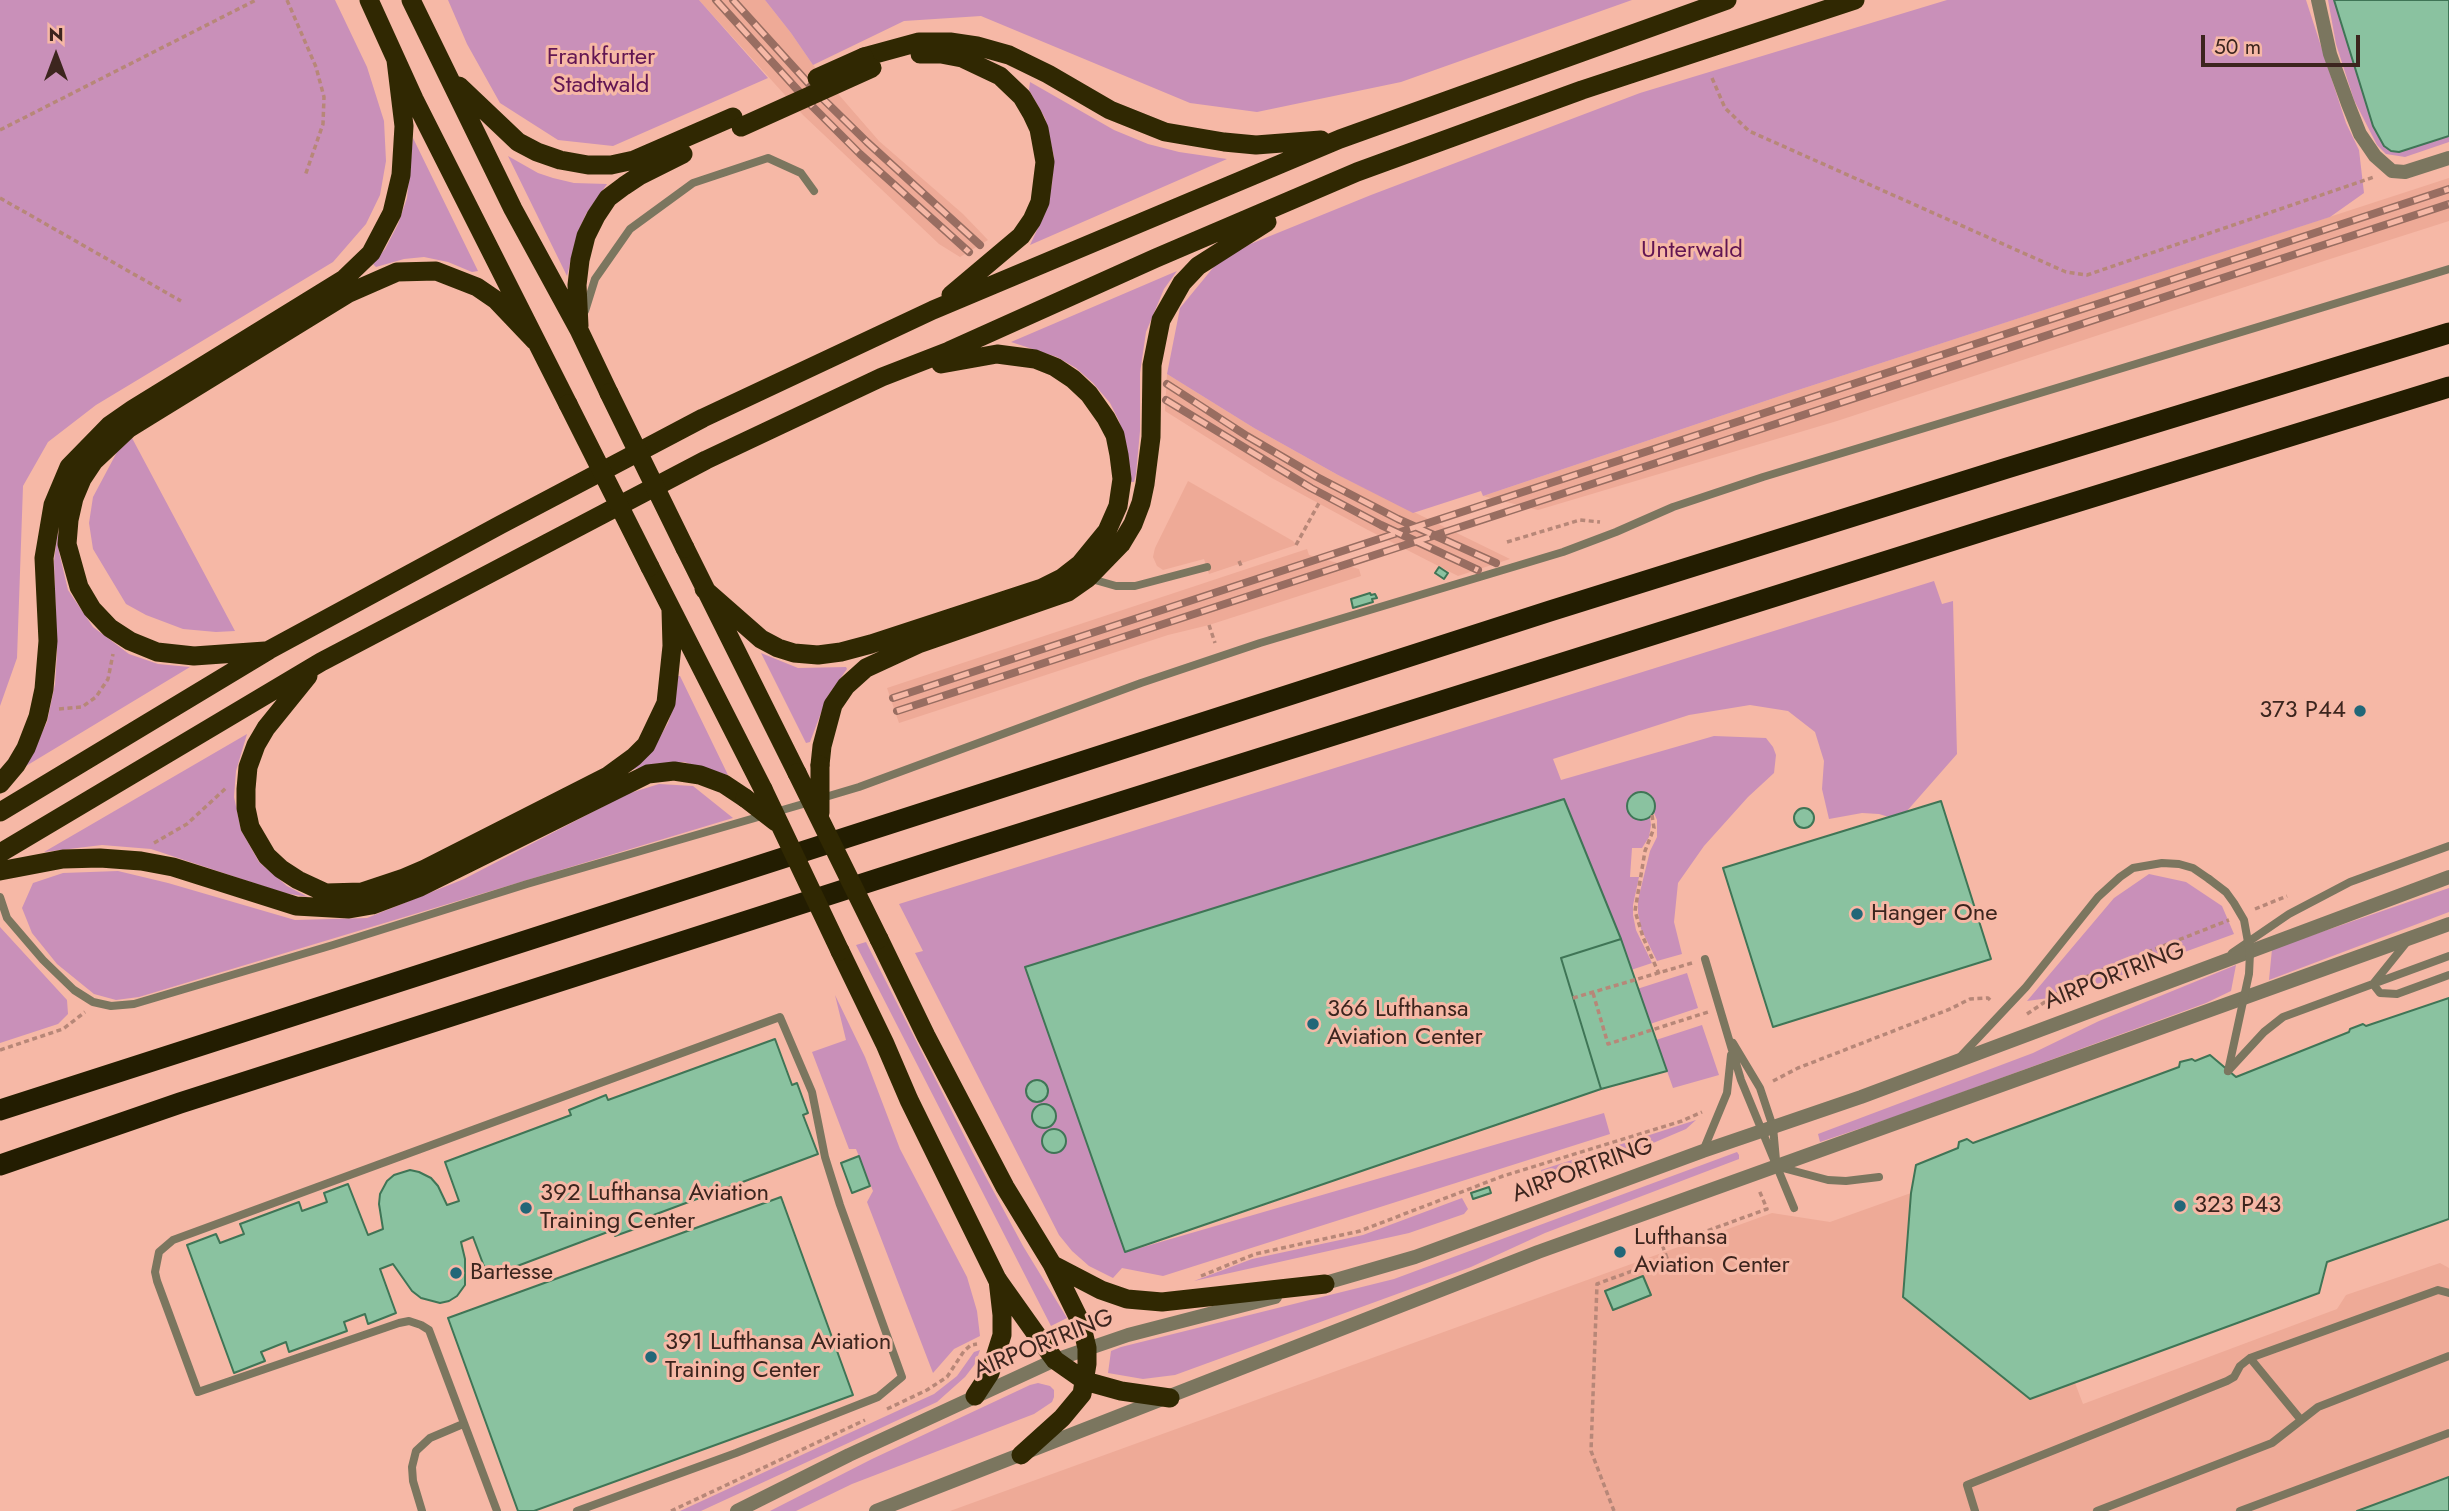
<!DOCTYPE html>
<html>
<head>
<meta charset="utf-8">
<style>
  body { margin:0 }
  #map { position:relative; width:2449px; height:1511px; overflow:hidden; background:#f6b8a6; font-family:Jost,sans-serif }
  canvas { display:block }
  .north { position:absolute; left:21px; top:21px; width:70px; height:70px; -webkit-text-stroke:5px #f6b8a6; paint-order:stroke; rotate:0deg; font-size:19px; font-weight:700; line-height:28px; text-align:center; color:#3c251e }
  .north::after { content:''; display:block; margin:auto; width:24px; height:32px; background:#3c251e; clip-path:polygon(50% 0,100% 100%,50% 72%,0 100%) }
  .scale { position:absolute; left:2201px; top:35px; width:159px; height:32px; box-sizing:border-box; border:4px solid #3c251e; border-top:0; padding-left:9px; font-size:21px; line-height:24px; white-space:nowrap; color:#3c251e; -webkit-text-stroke:5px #f6b8a6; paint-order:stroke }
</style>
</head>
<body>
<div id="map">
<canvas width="2449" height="1511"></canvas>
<div class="north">N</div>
<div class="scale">50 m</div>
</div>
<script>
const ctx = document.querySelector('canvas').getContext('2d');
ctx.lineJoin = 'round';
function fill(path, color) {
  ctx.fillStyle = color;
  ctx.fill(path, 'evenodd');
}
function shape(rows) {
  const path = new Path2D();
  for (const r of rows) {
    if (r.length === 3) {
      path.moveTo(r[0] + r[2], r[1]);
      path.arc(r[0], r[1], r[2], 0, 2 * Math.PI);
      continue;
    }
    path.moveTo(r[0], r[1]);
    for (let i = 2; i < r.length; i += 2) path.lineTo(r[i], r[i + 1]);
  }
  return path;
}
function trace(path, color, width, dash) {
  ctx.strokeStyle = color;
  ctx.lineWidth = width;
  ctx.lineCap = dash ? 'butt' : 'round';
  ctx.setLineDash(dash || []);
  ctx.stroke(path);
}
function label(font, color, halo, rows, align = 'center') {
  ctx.font = font + ' Jost,sans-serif';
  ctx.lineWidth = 6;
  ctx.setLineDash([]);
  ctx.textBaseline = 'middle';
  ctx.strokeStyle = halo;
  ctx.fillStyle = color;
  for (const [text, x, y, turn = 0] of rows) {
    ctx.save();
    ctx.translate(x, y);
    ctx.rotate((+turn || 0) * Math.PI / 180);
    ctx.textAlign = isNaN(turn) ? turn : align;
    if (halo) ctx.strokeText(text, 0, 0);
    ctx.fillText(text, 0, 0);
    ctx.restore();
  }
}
const built = shape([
  [699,0,765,0,791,33,813,65,879,141,963,214,988,240,960,257,939,244,803,115],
  [2449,178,2449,221,2327,260,1837,421,1538,510,1483,496,1789,393],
  [1167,374,1254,428,1338,475,1510,559,1458,576,1366,529,1270,477,1165,411],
  [1188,481,1293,541,1296,545,1209,574,1204,559,1163,570,1157,566,1153,557,1155,548],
  [1307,549,1309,555,1359,569,1361,576,1209,625,1168,635,899,723,887,688],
  [1911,1193,2030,1399,2075,1383,2083,1404,2337,1309,2346,1295,2440,1263,2449,1268,2449,1511,950,1511,1772,1213,1830,1222]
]);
const green = shape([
  [0,0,335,0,367,67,384,121,386,161,380,195,366,224,333,262,96,405,48,442,23,486,17,658,0,706],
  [448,0,699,0,768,78,613,146,558,140,500,103,467,44],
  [765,0,1632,0,1401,82,1257,112,1190,103,981,16,904,21,813,65,791,33],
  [1947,0,2306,0,2346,123,2359,150,2364,193,2330,217,1789,393,1483,496,1481,491,1413,513,1338,475,1254,428,1167,374,1180,308,1217,263,1248,245,1371,195,1640,93],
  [2328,0,2334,0,2373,126,2384,146,2391,151,2399,152,2449,136,2449,142,2405,157,2386,154,2377,145,2354,100,2336,44],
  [1030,82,1114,130,1148,144,1179,152,1227,159,1030,245,1045,213,1052,184,1054,157,1045,118,1029,90],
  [413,138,478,271,472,272,448,262,424,257,404,259,376,267,373,264,385,249,398,224,407,198],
  [508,156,538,173,553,178,574,183,607,184,586,214,577,234,567,276],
  [1177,271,1164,289,1146,332,1140,373,1140,431,1136,474,1134,482,1130,482,1126,444,1119,421,1110,403,1093,383,1076,368,1057,357,1011,342],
  [132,438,235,631,216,632,183,629,146,615,126,604,93,549,89,523,93,497,117,452],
  [58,530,59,552,68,590,93,627,129,654,158,664,190,667,26,766,47,722,55,684,57,653,54,561],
  [1934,581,1942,604,1953,601,1957,754,1899,820,1879,814,1862,813,1829,819,1822,789,1824,761,1815,732,1788,711,1750,705,1689,715,1553,759,1561,780,1714,736,1766,738,1773,747,1776,755,1774,773,1748,797,1704,846,1678,883,1674,922,1682,954,1657,961,1641,929,1638,913,1638,900,1650,851,1657,837,1657,820,1654,813,1655,800,1649,793,1640,791,1631,795,1627,809,1637,820,1650,817,1651,825,1649,837,1642,848,1632,848,1630,877,1639,877,1633,905,1633,915,1636,930,1652,963,1631,970,1621,939,1563,799,1026,967,1126,1252,1604,1113,1610,1134,1163,1276,1122,1268,1113,1278,1089,1266,1072,1251,1059,1235,915,953,923,951,899,904],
  [761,653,798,668,846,667,847,669,827,697,810,742,806,743],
  [678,676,680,676,728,775,684,762,653,764,628,771,651,752,668,723,675,702],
  [247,734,236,771,234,797,241,830,259,862,287,886,308,897,284,893,151,849,102,845,44,852],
  [659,784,693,786,733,818,139,997,116,1000,94,994,57,964,32,933,22,908,33,883,63,873,118,871,168,883,295,920,367,918,464,879,627,794],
  [2149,874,2186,882,2222,906,2234,934,2064,996,2027,1001,2114,898],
  [2449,888,2449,912,2269,980,2272,949],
  [0,927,67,1000,68,1014,58,1024,0,1043],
  [866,942,973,1153,1023,1246,1067,1318,1051,1326,856,945],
  [2236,965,2231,991,2206,1003,1900,1115,1820,1142,1818,1134,2033,1053,2099,1021],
  [1687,973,1698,1008,1650,1024,1637,989],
  [835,995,865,1057,900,1149,967,1277,977,1311,980,1336,954,1349,933,1373,867,1202,873,1191,856,1149,849,1149,812,1052,846,1040],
  [1702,1025,1719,1075,1673,1088,1656,1040],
  [1696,1120,1686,1129,1625,1155,1543,1176,1541,1170],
  [1737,1152,1739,1155,1739,1159,1545,1233,1471,1267,1175,1375,1143,1379,1108,1373,1111,1351,1121,1347,1394,1279],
  [1462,1198,1468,1209,1464,1214,1409,1233,1194,1281,1252,1259,1363,1235],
  [980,1350,975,1364,965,1377,937,1402,701,1511,680,1511,934,1394,957,1376,974,1352],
  [1038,1383,1050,1386,1054,1390,1054,1397,1052,1402,1034,1414,852,1484,796,1511,770,1511,872,1459,1030,1385]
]);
const building = shape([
  [2334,0,2449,0,2449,136,2399,152,2391,151,2384,146,2373,126,2334,0],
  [1439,567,1448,573,1444,579,1435,573,1439,567],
  [1370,593,1371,595,1375,594,1377,598,1372,599,1373,602,1353,608,1351,599,1370,593],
  [1641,806,14],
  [1564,799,1621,939,1561,958,1601,1089,1125,1252,1025,967,1564,799],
  [1941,801,1991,959,1773,1027,1723,868,1941,801],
  [1804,818,10],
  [1621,939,1667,1071,1601,1089,1561,958,1621,939],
  [2449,998,2449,1219,2327,1262,2319,1293,2030,1399,1903,1297,1911,1193,1916,1165,1958,1148,1959,1142,1967,1139,1973,1143,2179,1067,2180,1062,2192,1059,2195,1061,2210,1055,2236,1077,2349,1032,2350,1029,2363,1024,2366,1026,2449,998],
  [775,1039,792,1085,797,1083,808,1113,803,1115,818,1154,651,1216,654,1222,615,1236,613,1230,488,1277,473,1237,461,1242,465,1259,465,1285,457,1296,449,1301,440,1303,421,1298,412,1291,393,1264,380,1269,396,1313,368,1324,365,1314,344,1322,347,1331,289,1352,286,1342,261,1352,265,1361,234,1373,187,1245,216,1234,220,1243,244,1234,240,1224,299,1202,302,1211,327,1202,324,1193,348,1184,368,1235,383,1229,379,1204,380,1194,387,1181,394,1175,410,1170,419,1172,431,1178,438,1186,447,1205,459,1201,445,1162,571,1115,569,1110,606,1095,608,1100,775,1039],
  [1037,1091,11],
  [1044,1116,12],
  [1054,1141,12],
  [859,1156,870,1186,852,1193,841,1163,859,1156],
  [1489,1187,1491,1193,1473,1199,1471,1193,1489,1187],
  [781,1197,853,1395,534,1511,518,1511,448,1318,781,1197],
  [1643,1276,1651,1295,1613,1310,1605,1291,1643,1276],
  [2449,1477,2449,1511,2357,1511,2449,1477]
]);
const path = shape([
  [287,0,316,67,324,97,323,124,305,176],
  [1712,78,1725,108,1749,131,2066,272,2087,275,2374,177],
  [0,130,256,0],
  [0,198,181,301],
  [1507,542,1580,520,1600,522],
  [1296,545,1319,503],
  [1239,561,1242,568],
  [1209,625,1215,643],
  [59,709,82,707,96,697,108,679,113,654],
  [1652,815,1654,828,1645,851,1635,911,1643,937,1659,974],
  [154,843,187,824,226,788],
  [2255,909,2287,896],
  [1593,993,1608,1044,1708,1012],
  [1573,998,1692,963],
  [2027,1014,2064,989,2090,975,2229,920],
  [0,1050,63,1029,85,1012],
  [1773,1081,1798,1068,1950,1009,1970,999,1988,998,1992,1002],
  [1201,1276,1255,1254,1360,1231,1503,1176,1682,1121,1702,1112],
  [887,1409,927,1390,947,1377,964,1351,971,1345,977,1344],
  [671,1511,865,1420],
  [1614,1511,1591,1451,1597,1284,1667,1258,1663,1247,1767,1209,1759,1190]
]);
const service = shape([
  [585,311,595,279,630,229,693,183,768,158,801,173,814,191],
  [1088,578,1116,586,1135,586,1207,567],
  [822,798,859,787,1141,683,1260,643,1563,552,1616,532,1673,507,1763,477,2449,269],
  [0,897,7,918,43,960,74,990,93,1002,111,1006,134,1004,333,945,527,884,810,802],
  [2406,943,2373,984,2380,993,2397,994,2449,975],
  [2232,953,2289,914,2350,882,2449,846],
  [1705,959,1741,1080,1794,1208],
  [1733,1043,1760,1088,1773,1127,1776,1160],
  [1961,1056,2026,987,2098,897,2120,877,2133,868,2162,863,2179,864,2193,868,2209,879],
  [2228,1071,2264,1032,2283,1017,2449,956],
  [1703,1151,1727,1093,1731,1055],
  [1779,1167,1828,1180,1846,1181,1879,1177],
  [2250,1358,2301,1420],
  [422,1511,413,1481,412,1467,416,1451,430,1438,463,1424],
  [497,1511,429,1330,421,1325,409,1321,399,1323,198,1392,157,1281,155,1272,159,1252,173,1240,780,1017,812,1092,825,1157,840,1205,902,1377,878,1397,736,1453,577,1511],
  [1975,1511,1967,1485,2227,1381,2234,1377,2240,1366,2250,1358,2438,1290,2449,1293],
  [2097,1511,2272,1443,2318,1407,2449,1356],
  [2240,1511,2449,1433]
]);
const minor = shape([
  [2318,0,2330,54,2348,104,2360,134,2375,156,2392,171,2405,172,2449,158]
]);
const tertiary = shape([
  [1315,1286,1415,1257,1703,1151,1861,1097,2449,877],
  [737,1511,849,1455,1055,1360,1128,1335,1275,1297],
  [876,1511,1538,1252,2449,924]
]);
const trunk = shape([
  [369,0,414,99,568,404],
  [411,0,513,209,579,330,609,393],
  [920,54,941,54,962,58,1000,76,1022,97,1032,114,1039,129,1045,162,1040,202,1032,220,1021,236,951,295],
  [864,57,919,42,950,42,977,46,1009,55,1048,74,1110,110,1165,132,1224,142,1256,145,1321,140],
  [459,86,518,142,537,152,560,160,588,165,611,165,634,160,733,117],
  [579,326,577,285,580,260,586,236,596,216,608,198,624,186,639,176,683,154],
  [685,548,797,773],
  [650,567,763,789],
  [704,589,761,639,778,648,794,653,818,655,841,652,871,644,1042,588,1062,578,1080,564,1107,531,1118,506,1122,479,1119,455,1115,435,1106,418,1089,394,1073,379,1055,367,1035,359,997,354,941,364],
  [265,651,194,656,157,652,130,641,110,628,92,609,79,587,67,544,69,520,74,498,82,479,94,461,128,429,149,416,349,293,397,272,436,271,477,287,496,300,535,341],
  [308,676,266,728,256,745,248,767,246,789,246,808,250,827,267,856,281,869,298,880,326,893,362,892,404,878,425,869,608,776,634,757,646,745,666,703,672,646,671,610],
  [820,765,822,746,833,705,846,686,866,668,918,644,1068,592,1088,578,1121,544,1133,524,1141,503,1145,484,1151,437,1152,365,1161,320,1182,283,1198,266,1267,222],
  [0,784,16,765,26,748,38,717,44,689,48,641,44,558,53,505,69,467,110,425,133,409,344,279,371,253,392,213,401,175,404,126,396,60],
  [0,812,269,650,500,525,703,418,933,310,1340,139,1727,0],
  [0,853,321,662,706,460,882,377,949,351,1156,258,1357,172,1582,90,1855,0],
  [0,871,63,859,100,858,141,861,173,867,296,906,349,909,372,905,420,887,648,774,674,771,700,775,724,784,745,798],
  [879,939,926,1036,1005,1187,1052,1264,1081,1323,1087,1348,1087,1364,1082,1394,1062,1418,1021,1455],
  [840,951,885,1044,909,1100,997,1279,1041,1341,1055,1360,1085,1381,1121,1391,1170,1398],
  [1053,1265,1101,1290,1127,1299,1162,1302,1325,1284],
  [975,1396,990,1373,1002,1335,1002,1315,998,1280]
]);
const motorway = shape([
  [0,1110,1550,611,2007,468,2449,333],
  [0,1165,180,1103,965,851,1992,528,2449,387]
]);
const rail = shape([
  [716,0,813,107,860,154,969,252],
  [733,0,819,95,867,142,980,245],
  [1167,384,1247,436,1317,477,1398,519,1496,563],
  [1166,400,1311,488,1381,525,1478,570],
  [893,698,2449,189],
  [897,711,2449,204]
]);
const serviceBridge = shape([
  [2209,879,2226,892,2234,903,2244,920,2250,953,2249,974,2228,1071]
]);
const trunkBridge = shape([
  [817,78,864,57],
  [741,127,872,68],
  [609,393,685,548],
  [568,404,650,567],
  [820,765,820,813],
  [797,773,879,939],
  [763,789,840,951],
  [745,798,776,822]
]);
const markers = [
  [2360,711,7,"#226778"],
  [1857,914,7,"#226778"],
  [1313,1024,7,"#226778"],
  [2180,1206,7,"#226778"],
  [526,1208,7,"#226778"],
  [1620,1252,7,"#226778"],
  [456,1273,7,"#226778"],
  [651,1357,7,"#226778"]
];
const parkNames = [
  ["Frankfurter",601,58],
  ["Stadtwald",601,86],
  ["Unterwald",1692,251]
];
const poiNames = [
  ["373 P44",2346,711,"right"],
  ["Hanger One",1871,914],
  ["366 Lufthansa",1327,1010],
  ["Aviation Center",1327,1038],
  ["392 Lufthansa Aviation",540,1194],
  ["Training Center",540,1222],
  ["323 P43",2194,1206],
  ["Lufthansa",1634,1238],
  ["Aviation Center",1634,1266],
  ["Bartesse",470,1273],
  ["391 Lufthansa Aviation",665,1343],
  ["Training Center",665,1371]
];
const streetNames = [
  ["AIRPORTRING",2115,977,-21],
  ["AIRPORTRING",1583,1171,-20],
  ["AIRPORTRING",1044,1345,-22]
];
fill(built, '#eeaa97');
fill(green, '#c990b9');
fill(building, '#8ac2a0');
trace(building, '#3f7556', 2);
trace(path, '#b78778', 3.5, [5, 3.5]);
trace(service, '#7b765f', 8);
trace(minor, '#7b765f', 14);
trace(tertiary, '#7b765f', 14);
trace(trunk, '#302802', 19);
trace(motorway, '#231d01', 21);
trace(rail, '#986d61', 8);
trace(rail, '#f6b8a6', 5, [16]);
trace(serviceBridge, '#7b765f', 8);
trace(trunkBridge, '#302802', 19);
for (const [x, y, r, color] of markers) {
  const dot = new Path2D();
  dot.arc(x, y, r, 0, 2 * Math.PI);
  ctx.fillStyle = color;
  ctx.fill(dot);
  trace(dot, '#f6b8a6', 2.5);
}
label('24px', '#621653', '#f6b8a6', parkNames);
label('24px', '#3c251e', '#f6b8a6', poiNames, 'left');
label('24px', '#3c251e', '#f6b8a6', streetNames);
</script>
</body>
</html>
